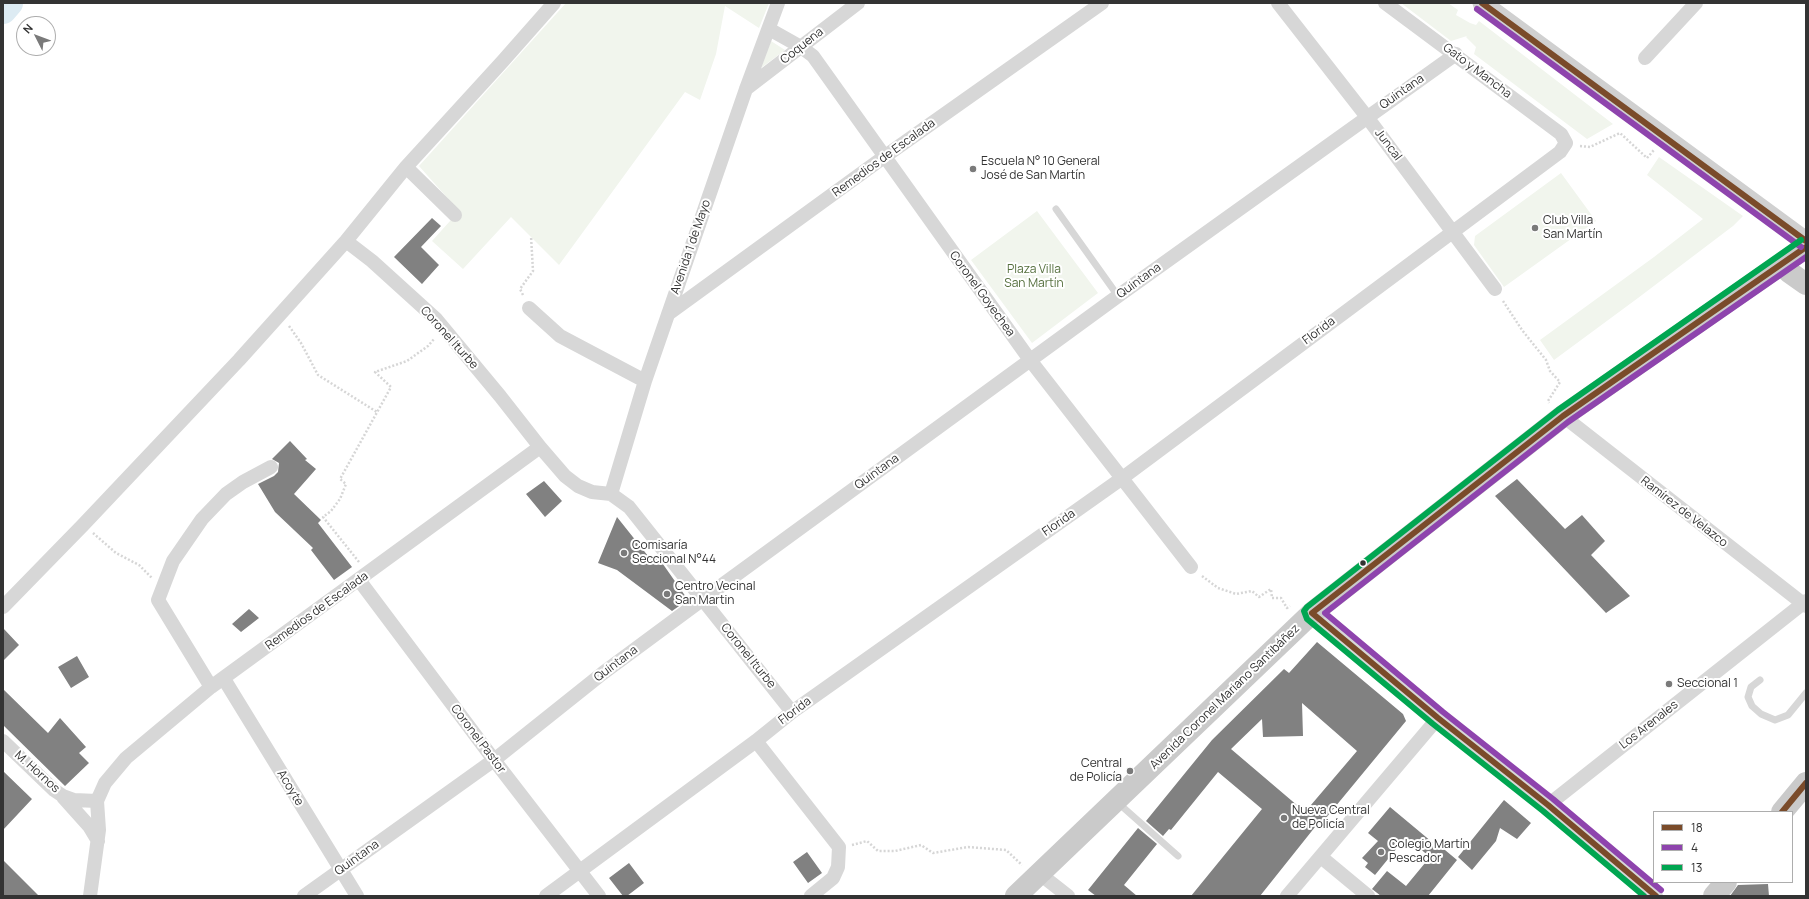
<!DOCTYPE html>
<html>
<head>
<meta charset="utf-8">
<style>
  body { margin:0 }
  #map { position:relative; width:1809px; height:899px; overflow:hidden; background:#fff; font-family:Manrope,sans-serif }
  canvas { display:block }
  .frame { position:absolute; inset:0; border:4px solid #333; pointer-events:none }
  .legend { position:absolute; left:1653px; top:811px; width:140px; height:72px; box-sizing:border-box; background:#fff; border:1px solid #adadad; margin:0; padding:5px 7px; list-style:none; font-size:12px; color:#333 }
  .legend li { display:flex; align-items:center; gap:8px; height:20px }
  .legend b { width:20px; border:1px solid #adadad }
  .north { position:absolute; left:16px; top:16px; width:40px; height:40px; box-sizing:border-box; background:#fff; border:1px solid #adadad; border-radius:50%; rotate:312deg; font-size:11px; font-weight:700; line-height:16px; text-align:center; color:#333 }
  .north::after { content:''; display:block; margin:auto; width:14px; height:18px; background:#7a7a7a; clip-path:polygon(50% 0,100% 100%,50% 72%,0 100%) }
</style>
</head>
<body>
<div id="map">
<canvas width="1809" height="899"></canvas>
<div class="frame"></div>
<ul class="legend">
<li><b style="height:5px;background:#7a4b2a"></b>18</li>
<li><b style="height:5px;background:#8e44ad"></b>4</li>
<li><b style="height:5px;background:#00a651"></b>13</li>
</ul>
<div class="north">N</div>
</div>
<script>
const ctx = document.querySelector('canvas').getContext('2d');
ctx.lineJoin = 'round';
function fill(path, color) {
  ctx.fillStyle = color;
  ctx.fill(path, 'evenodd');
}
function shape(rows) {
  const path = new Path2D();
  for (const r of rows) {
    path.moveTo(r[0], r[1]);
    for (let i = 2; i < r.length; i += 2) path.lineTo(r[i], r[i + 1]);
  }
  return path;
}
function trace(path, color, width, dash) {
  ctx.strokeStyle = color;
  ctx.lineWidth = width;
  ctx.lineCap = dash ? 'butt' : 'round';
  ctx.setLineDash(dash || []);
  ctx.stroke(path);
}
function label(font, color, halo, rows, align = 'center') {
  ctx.font = font + ' Manrope,sans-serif';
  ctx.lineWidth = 4;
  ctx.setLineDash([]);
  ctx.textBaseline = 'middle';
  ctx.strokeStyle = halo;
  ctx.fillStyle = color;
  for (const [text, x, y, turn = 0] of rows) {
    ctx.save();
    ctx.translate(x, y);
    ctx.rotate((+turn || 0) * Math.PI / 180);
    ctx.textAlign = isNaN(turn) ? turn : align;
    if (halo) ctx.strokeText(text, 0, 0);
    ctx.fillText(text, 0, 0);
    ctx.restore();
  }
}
const green = shape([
  [566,3,769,3,759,28,725,6,716,54,700,100,685,92,559,265,511,217,463,269,432,241,459,211,419,166],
  [1401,3,1448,3,1458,10,1456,15,1470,23,1476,25,1479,21,1613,124,1587,139,1474,54,1476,47,1466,37,1467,36,1451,41],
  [771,41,785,50,761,68],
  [1659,157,1743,216,1733,226,1638,298,1554,360,1540,340,1654,257,1703,219,1647,175],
  [1561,173,1596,221,1504,287,1474,245,1475,236],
  [1037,211,1098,293,1032,343,971,260]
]);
const river = shape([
  [3,10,9,3]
]);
const building = shape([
  [432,218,441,226,421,247,439,265,422,284,394,257],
  [290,441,307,459,305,460,316,469,294,494,321,520,318,523,352,567,334,580,311,550,313,548,275,512,258,484,274,476,278,472,279,463,272,459],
  [1517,479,1565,529,1582,515,1605,541,1591,555,1630,596,1606,613,1495,496],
  [544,481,562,501,545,517,526,494],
  [617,517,652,561,658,557,686,597,682,604,672,611,617,570,598,563],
  [249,609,259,618,241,632,232,624],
  [3,628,19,645,3,661],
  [1317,642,1403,714,1406,721,1321,824,1319,822,1260,896,1191,896,1262,809,1218,772,1171,830,1169,829,1163,836,1146,821,1212,740,1284,669,1289,673],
  [1302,703,1357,751,1305,812,1231,749,1262,719,1263,737,1303,736],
  [77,656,89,677,71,688,58,667],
  [3,689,48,733,60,718,86,747,79,753,89,763,65,786,3,725],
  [3,771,32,799,3,830],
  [1504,800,1531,823,1517,839,1500,828,1496,841,1472,870,1458,857],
  [1390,807,1438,847,1439,845,1457,860,1428,896,1381,896,1372,889,1387,871,1406,886,1430,857,1406,837,1375,875,1365,867,1368,863,1362,858,1378,841,1368,833],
  [1138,828,1157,844,1124,885,1137,896,1096,896,1088,890],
  [807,852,822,873,808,883,793,862],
  [3,860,39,896,3,896],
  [629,863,644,883,627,896,623,896,609,878],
  [1768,884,1769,896,1730,896,1738,885]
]);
const path = shape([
  [1580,146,1590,147,1620,133,1647,158,1654,150],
  [523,295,520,289,533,271,531,236],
  [1503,301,1522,330,1546,360,1550,371,1560,382,1548,401,1549,403],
  [289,326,301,343,318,375,377,412],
  [93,533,116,553,139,565,152,578],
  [359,562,323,517,331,511,340,499,346,484,340,479,391,387,375,372,407,361,428,346,434,339],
  [1202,576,1218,588,1236,594,1252,591,1259,597,1271,589,1272,598,1281,598,1287,608,1290,606],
  [852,845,867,841,878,851,895,851,921,845,933,853,968,847,1006,850,1022,865]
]);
const service = shape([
  [1056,209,1118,296],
  [1760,680,1751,687,1748,697,1752,706,1761,714,1775,720,1788,715,1806,693],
  [1117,802,1178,856]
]);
const minor = shape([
  [1278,3,1367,117,1495,289],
  [769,29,801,47,813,56,1030,360,1191,567],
  [1645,58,1696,3],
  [746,89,858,3],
  [406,167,455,215],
  [346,241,372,261,436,319,500,396,540,447],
  [529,308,560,336,645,381],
  [668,314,884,157,1102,3],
  [1563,416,1806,606],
  [611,494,645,381,746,89,778,3],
  [359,580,494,760,599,896],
  [3,607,83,525,239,360,346,241,406,167,502,62,554,3],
  [1312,613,1438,718,1548,805,1656,896],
  [224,679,357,896],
  [211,687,158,600,173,561,202,519,226,494,243,482,271,467],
  [3,741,54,790,63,796,74,800,97,801],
  [756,741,839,847,838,867,833,878,811,896],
  [63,797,89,826,98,841],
  [1548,805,1806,601],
  [1321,857,1368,896],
  [1040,874,1068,896],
  [90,896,99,830,97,801,105,783,126,758,211,687,540,447,565,476,578,486,592,492,611,494,629,507,792,712],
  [304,896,494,760,603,673,703,599,1118,296,1456,54],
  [546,896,756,741,792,712,1121,479,1560,152,1566,143,1561,134,1385,3],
  [1287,896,1438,718]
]);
const secondary = shape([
  [1482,3,1806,241]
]);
const primary = shape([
  [1784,262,1789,272,1806,284],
  [1782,812,1806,783],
  [1016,896,1312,613,1563,416,1806,247],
  [1714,896,1726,882]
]);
const bus1 = shape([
  [1482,3,1806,241],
  [1782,812,1806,783],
  [1656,896,1548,805,1438,718,1312,613,1563,416,1806,247]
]);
const bus2 = shape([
  [1477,9,1801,247],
  [1661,890,1553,799,1443,712,1325,613,1568,422,1806,257]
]);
const bus3 = shape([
  [1644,896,1543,811,1433,724,1307,619,1304,611,1307,607,1558,410,1801,240]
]);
const markers = [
  [973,169,4,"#7a7a7a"],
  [1535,228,4,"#7a7a7a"],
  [624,553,4,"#7a7a7a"],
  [1363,563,3.5,"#333"],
  [667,594,4,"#7a7a7a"],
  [1669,684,4,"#7a7a7a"],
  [1130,771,4,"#7a7a7a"],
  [1284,818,4,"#7a7a7a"],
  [1381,852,4,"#7a7a7a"]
];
const streetNames = [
  ["Coquena",802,46,-38],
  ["Gato y Mancha",1477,71,37],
  ["Quintana",1402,92,-35],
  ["Juncal",1388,145,53],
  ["Remedios de Escalada",884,158,-36],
  ["Avenida 1 de Mayo",691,247,-71],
  ["Quintana",1139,281,-36],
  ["Coronel Goyechea",982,294,54],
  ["Florida",1319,331,-37],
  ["Coronel Iturbe",449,338,48],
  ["Quintana",877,472,-36],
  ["Ramírez de Velazco",1684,512,38],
  ["Florida",1059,523,-35],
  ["Remedios de Escalada",317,611,-36],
  ["Coronel Iturbe",748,656,51],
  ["Quintana",616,664,-37],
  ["Avenida Coronel Mariano Santibáñez",1225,697,-44],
  ["Florida",795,711,-37],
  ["Los Arenales",1649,725,-38],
  ["Coronel Pastor",478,739,53],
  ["M. Hornos",37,772,42],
  ["Acoyte",290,788,59],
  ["Quintana",357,858,-36]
];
const poiNames = [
  ["Escuela N° 10 General",981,162],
  ["José de San Martín",981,176],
  ["Club Villa",1543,221],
  ["San Martín",1543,235],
  ["Comisaría",632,546],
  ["Seccional N°44",632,560],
  ["Centro Vecinal",675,587],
  ["San Martin",675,601],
  ["Seccional 1",1677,684],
  ["Central",1122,764,"right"],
  ["de Policía",1122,778,"right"],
  ["Nueva Central",1292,811],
  ["de Policía",1292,825],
  ["Colegio Martín",1389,845],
  ["Pescador",1389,859]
];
const parkNames = [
  ["Plaza Villa",1034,270],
  ["San Martín",1034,284]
];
fill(green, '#f1f5ed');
trace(river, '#ddebf3', 28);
fill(building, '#818181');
trace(path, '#d6d6d6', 2.5, [2, 2]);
trace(service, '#d7d7d7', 7);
trace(minor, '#d7d7d7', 14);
trace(secondary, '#d0d0d0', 19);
trace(primary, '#cacaca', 22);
trace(bus1, '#7a4b2a', 6);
trace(bus2, '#8e44ad', 6);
trace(bus3, '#00a651', 6);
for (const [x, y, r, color] of markers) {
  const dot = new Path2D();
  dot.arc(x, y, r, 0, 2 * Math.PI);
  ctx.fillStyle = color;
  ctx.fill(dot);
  trace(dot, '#fff', 1.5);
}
label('12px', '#333', '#fff', streetNames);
label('12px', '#333', '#fff', poiNames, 'left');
label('12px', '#56703f', '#fff', parkNames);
</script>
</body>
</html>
